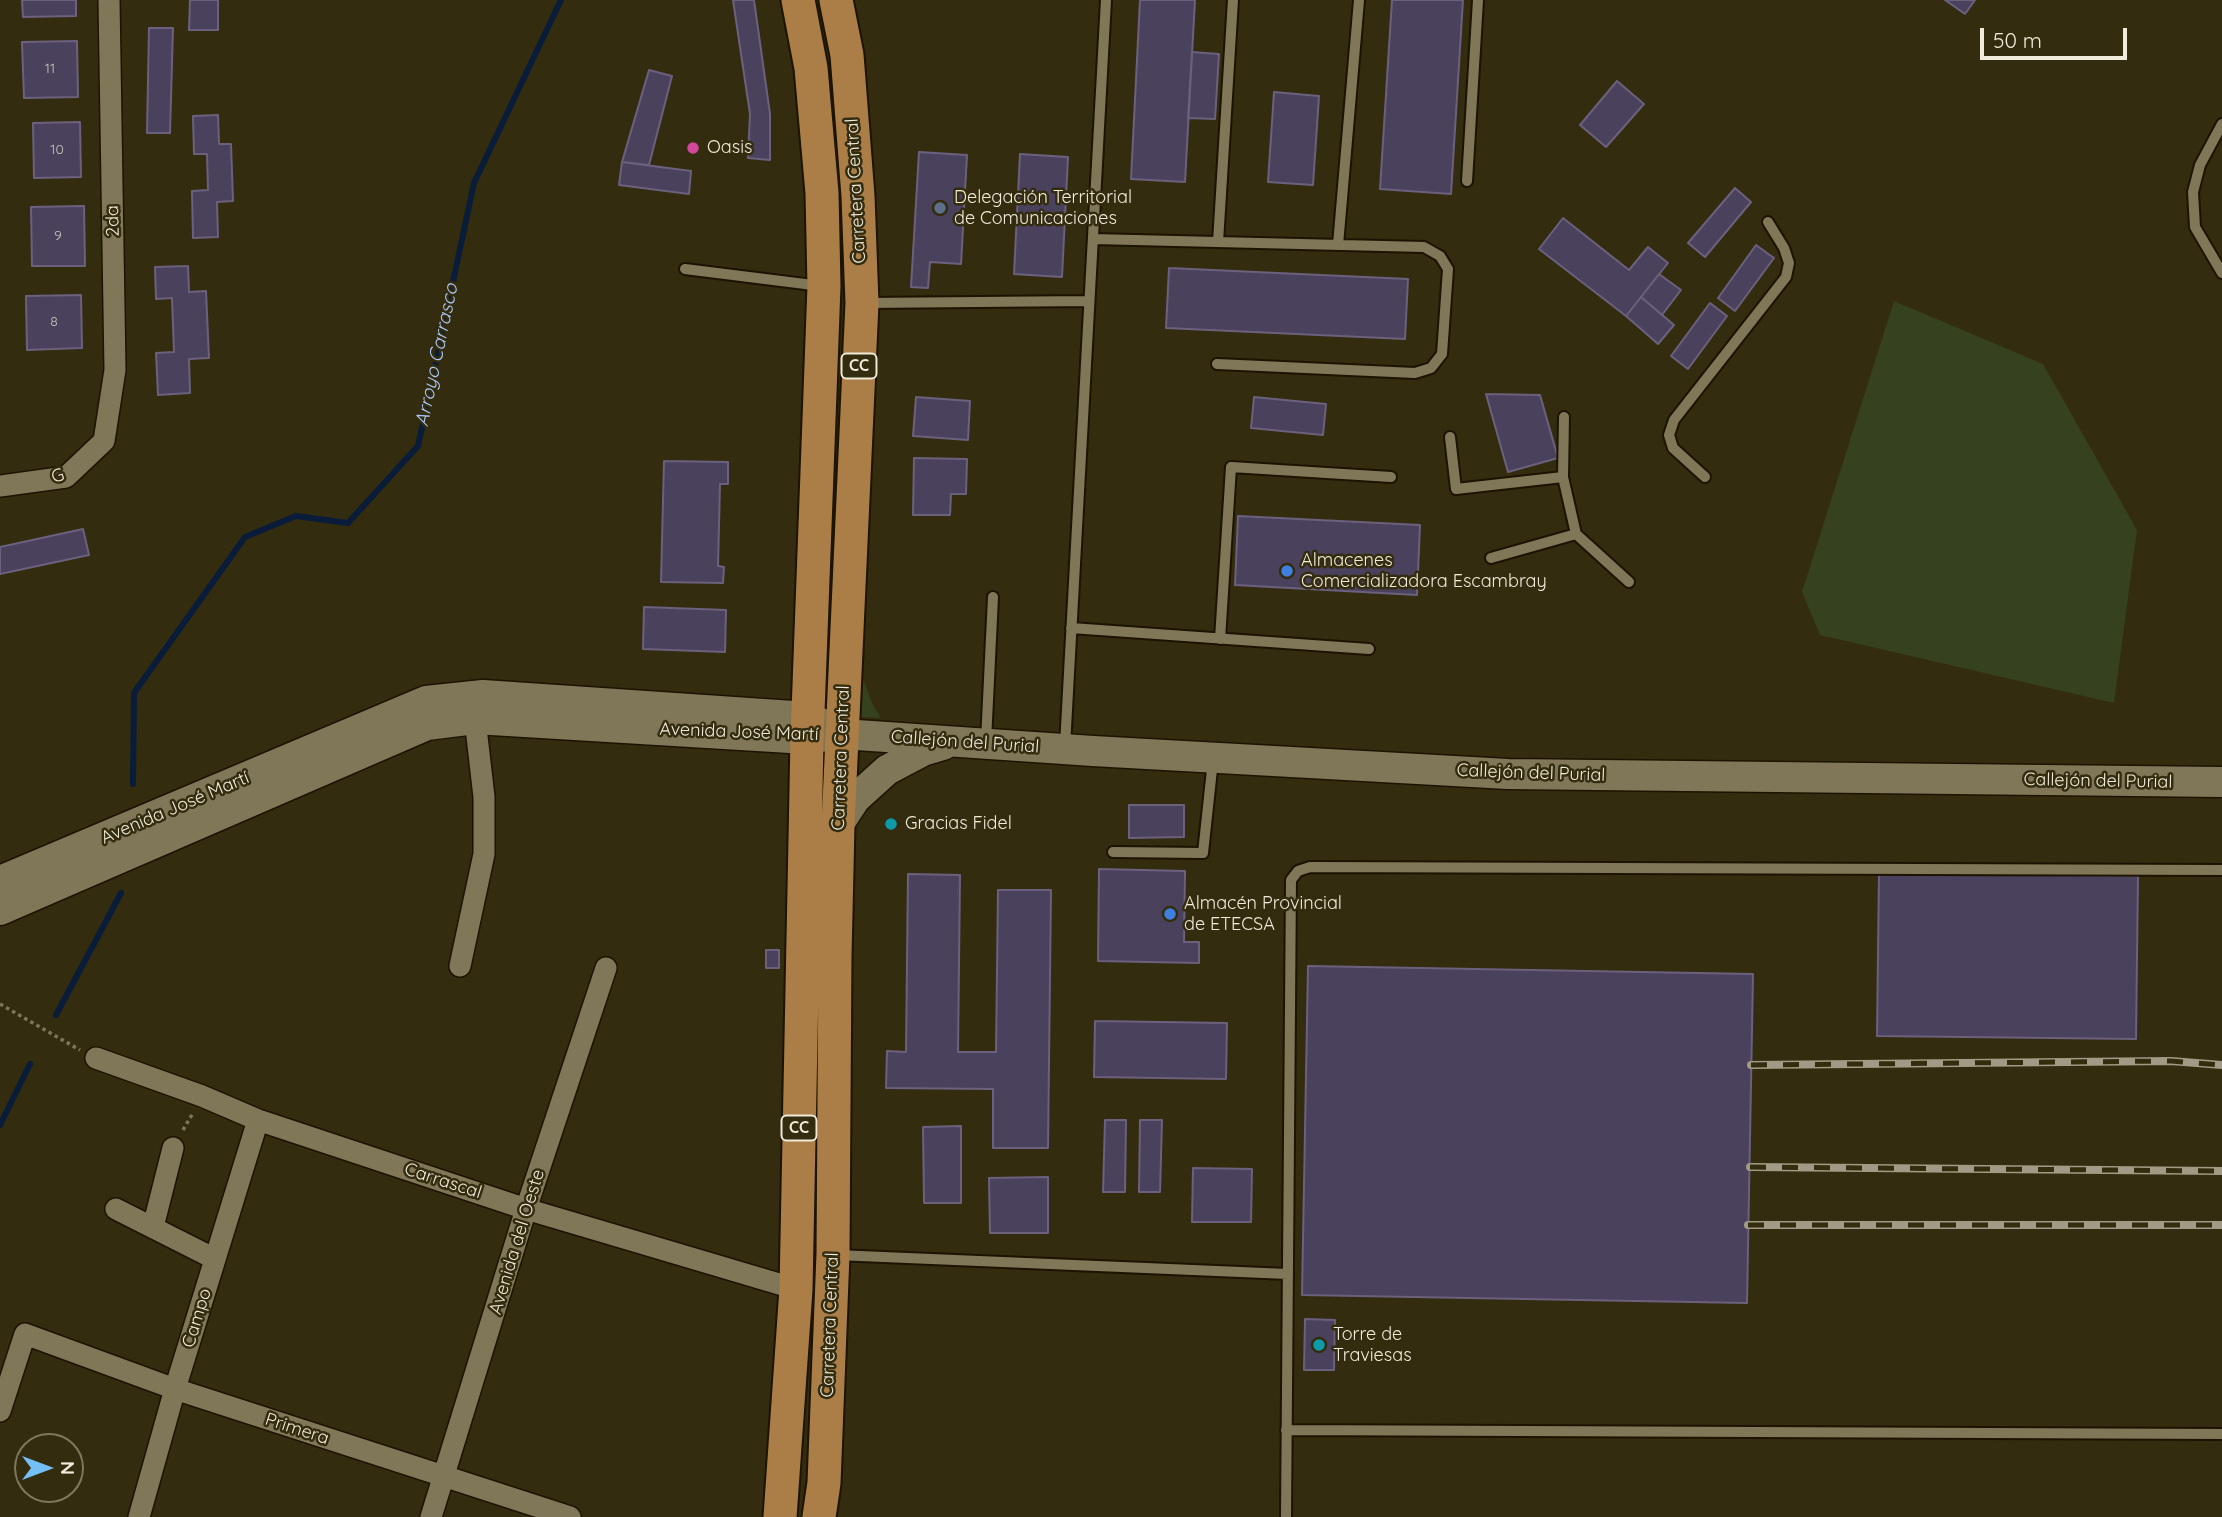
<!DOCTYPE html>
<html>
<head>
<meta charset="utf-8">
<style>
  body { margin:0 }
  #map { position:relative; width:2222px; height:1517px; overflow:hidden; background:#342c0f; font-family:Quicksand,sans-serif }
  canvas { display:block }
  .north { position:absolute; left:14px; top:1433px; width:70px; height:70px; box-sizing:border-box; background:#342c0f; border:2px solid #7f7860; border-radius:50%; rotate:90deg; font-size:19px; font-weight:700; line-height:28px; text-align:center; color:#efead9 }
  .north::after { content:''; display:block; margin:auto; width:24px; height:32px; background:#74c0f6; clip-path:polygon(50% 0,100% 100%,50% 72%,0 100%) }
  .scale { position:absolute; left:1980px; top:28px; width:147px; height:32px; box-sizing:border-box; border:4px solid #efead9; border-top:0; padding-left:9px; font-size:21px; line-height:24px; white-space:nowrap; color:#efead9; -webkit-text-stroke:5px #342c0f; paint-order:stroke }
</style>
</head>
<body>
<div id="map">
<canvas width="2222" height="1517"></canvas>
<div class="north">N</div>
<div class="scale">50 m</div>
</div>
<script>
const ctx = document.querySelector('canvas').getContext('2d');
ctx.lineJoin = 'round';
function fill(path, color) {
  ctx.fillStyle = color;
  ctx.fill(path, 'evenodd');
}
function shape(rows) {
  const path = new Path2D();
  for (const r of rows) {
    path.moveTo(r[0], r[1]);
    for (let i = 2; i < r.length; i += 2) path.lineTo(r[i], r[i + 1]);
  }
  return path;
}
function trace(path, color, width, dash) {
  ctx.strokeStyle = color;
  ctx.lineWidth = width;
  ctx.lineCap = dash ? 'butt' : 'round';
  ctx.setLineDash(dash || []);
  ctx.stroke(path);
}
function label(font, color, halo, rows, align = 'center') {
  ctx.font = font + ' Quicksand,sans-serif';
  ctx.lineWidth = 5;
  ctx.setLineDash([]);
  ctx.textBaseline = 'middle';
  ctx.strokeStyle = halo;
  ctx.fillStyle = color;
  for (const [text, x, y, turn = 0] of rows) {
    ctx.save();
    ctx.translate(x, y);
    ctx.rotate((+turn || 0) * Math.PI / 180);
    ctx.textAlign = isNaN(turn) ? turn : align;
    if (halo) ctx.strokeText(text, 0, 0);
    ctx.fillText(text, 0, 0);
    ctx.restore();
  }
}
const green = shape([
  [1894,301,2043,364,2137,530,2114,703,1820,635,1802,592],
  [857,662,872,703,881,718,855,717]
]);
const stream = shape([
  [133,784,134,693,245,537,296,516,348,523,418,446,474,183,561,0],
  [56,1015,121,893],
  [0,1125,30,1064]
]);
const building = shape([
  [22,0,76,0,76,16,23,17,22,0],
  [190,0,218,0,218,30,189,30,190,0],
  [733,0,754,0,770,114,770,160,748,158,750,114,733,0],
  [1140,0,1195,0,1185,182,1131,179,1140,0],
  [1392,0,1463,0,1451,194,1380,189,1392,0],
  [1945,0,1975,0,1965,14,1945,0],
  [149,28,173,28,170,133,147,133,149,28],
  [77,41,78,97,24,98,22,42,77,41],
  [1192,52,1219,54,1215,119,1188,118,1192,52],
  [649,70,672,76,649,165,622,162,649,70],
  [1617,81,1644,104,1606,147,1580,125,1617,81],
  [1274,92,1319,96,1313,185,1268,182,1274,92],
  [218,115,219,144,231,144,233,201,217,202,218,237,193,238,192,191,208,190,207,154,194,154,193,116,218,115],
  [80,122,81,177,34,178,33,123,80,122],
  [919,152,967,155,961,264,930,262,928,288,911,287,919,152],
  [1020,154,1068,157,1062,277,1014,274,1020,154],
  [622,162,691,171,689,194,619,185,622,162],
  [1735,188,1751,202,1705,257,1688,243,1735,188],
  [84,206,85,266,32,266,31,207,84,206],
  [1563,218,1629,270,1648,247,1668,263,1626,316,1539,249,1563,218],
  [1756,245,1774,258,1735,311,1718,298,1756,245],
  [188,266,189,292,206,291,209,358,189,359,190,393,158,395,156,353,174,352,172,298,156,299,155,267,188,266],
  [1169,268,1408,279,1405,339,1166,328,1169,268],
  [1659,274,1681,290,1662,315,1641,297,1659,274],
  [81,295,82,348,27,350,26,296,81,295],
  [1641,297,1674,325,1658,344,1626,316,1641,297],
  [1710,303,1727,316,1688,369,1671,356,1710,303],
  [1486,394,1540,395,1558,458,1508,472,1486,394],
  [916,397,970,401,968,440,913,436,916,397],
  [1254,397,1326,404,1323,435,1251,428,1254,397],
  [914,458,967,459,966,494,951,494,950,515,913,515,914,458],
  [664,461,728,462,728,484,720,484,718,566,724,567,723,583,661,582,664,461],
  [1238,516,1420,525,1417,595,1235,585,1238,516],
  [83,529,89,555,0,574,0,547,83,529],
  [644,607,726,610,725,652,643,649,644,607],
  [1129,805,1184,805,1184,837,1129,838,1129,805],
  [1099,869,1185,871,1184,942,1199,942,1199,963,1098,961,1099,869],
  [1879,873,2138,876,2136,1039,1877,1036,1879,873],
  [908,874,960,875,958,1052,996,1052,998,890,1051,890,1048,1148,993,1148,993,1089,886,1088,887,1051,906,1052,908,874],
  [766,950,779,950,779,968,766,968,766,950],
  [1308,966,1753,974,1747,1303,1302,1295,1308,966],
  [1095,1021,1227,1023,1226,1079,1094,1077,1095,1021],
  [1105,1120,1126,1120,1125,1192,1103,1192,1105,1120],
  [1140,1120,1162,1120,1160,1192,1139,1192,1140,1120],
  [961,1126,961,1203,924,1203,923,1127,961,1126],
  [1193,1168,1252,1169,1251,1222,1192,1222,1193,1168],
  [1048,1177,1048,1233,990,1233,989,1178,1048,1177],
  [1305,1319,1335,1320,1334,1370,1304,1370,1305,1319]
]);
const path = shape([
  [0,1004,80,1050],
  [183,1130,193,1113]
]);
const lane = shape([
  [2222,124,2200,165,2193,192,2195,227,2222,273],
  [1467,181,1478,0],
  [1093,239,1424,247,1440,256,1448,269,1442,354,1431,368,1415,373,1217,364],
  [1218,242,1233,0],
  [1338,245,1359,0],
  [685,269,821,286],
  [865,303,1089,301],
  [1564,417,1563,477,1576,534,1629,582],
  [1450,437,1456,489,1563,477],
  [1705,477,1673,448,1669,435,1674,420,1786,277,1789,263,1784,248,1768,222],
  [1491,558,1576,534],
  [1071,628,1369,649],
  [1220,639,1231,467,1391,477],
  [986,741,993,597],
  [1065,746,1106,0],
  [1113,852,1203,853,1213,760],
  [836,1255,1288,1274],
  [1286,1430,2222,1434],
  [1286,1517,1291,880,1298,871,1310,867,2222,870]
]);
const street = shape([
  [0,486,66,477,104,441,115,370,109,0],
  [460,966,484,854,484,797,475,719],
  [96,1058,202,1096,258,1120,526,1209,796,1289],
  [116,1209,215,1259],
  [153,1227,173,1148],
  [0,1411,25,1334,175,1389,570,1517],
  [139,1517,175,1389,258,1120],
  [431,1517,526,1209,606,968]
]);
const secondary = shape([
  [842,734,1093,751,1508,774,2222,782],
  [838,825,855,799,887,770,923,751,943,745],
  [0,881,426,701,483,695,808,717,842,734,807,739,475,719,427,725,0,910]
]);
const primary = shape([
  [780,1517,796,1289,807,739,824,286,822,193,811,68,798,0],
  [819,1517,824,1483,833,1254,835,956,838,825,862,303,858,196,847,55,836,0]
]);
const rail = shape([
  [1751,1065,2171,1061,2222,1065],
  [1750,1167,2222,1171],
  [1748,1225,2222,1225]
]);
const markers = [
  [693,148,7,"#d1479c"],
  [940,208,7,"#5c6f8a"],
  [1287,571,7,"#3f7fe0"],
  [891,824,7,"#0f9aa8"],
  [1170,914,7,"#3f7fe0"],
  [1319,1345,7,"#0f9aa8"]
];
const numberNames = [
  ["11",50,69],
  ["10",57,150],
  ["9",58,236],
  ["8",54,322]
];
const shields = [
  [859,366,35],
  [799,1128,35]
];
const shieldNames = [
  ["CC",859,366],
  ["CC",799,1128]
];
const poiNames = [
  ["Oasis",707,148],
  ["Delegación Territorial",954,198],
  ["de Comunicaciones",954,219],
  ["Almacenes",1301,561],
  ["Comercializadora Escambray",1301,582],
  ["Gracias Fidel",905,824],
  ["Almacén Provincial",1184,904],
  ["de ETECSA",1184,925],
  ["Torre de",1333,1335],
  ["Traviesas",1333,1356]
];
const streetNames = [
  ["Carretera Central",856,191,-93],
  ["2da",113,221,-91],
  ["G",58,476,-17],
  ["Avenida José Martí",739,732,2],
  ["Callejón del Purial",965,742,4],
  ["Carretera Central",841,758,-88],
  ["Callejón del Purial",1531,773,2],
  ["Callejón del Purial",2098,781,1],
  ["Avenida José Martí",175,808,-23],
  ["Carrascal",443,1181,18],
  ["Avenida del Oeste",517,1242,-73],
  ["Campo",197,1318,-73],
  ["Carretera Central",830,1325,-88],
  ["Primera",297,1429,18]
];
const waterNames = [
  ["Arroyo Carrasco",437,355,-78]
];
fill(green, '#36411f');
trace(stream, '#091c3a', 6);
fill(building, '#4a415c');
trace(building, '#6b617e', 2);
trace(lane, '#1c1400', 14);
trace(street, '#1c1400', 24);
trace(secondary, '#1c1400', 33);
trace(primary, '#1c1400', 37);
trace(path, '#7d765e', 3.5, [3.5, 3.5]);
trace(lane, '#807758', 10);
trace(street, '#807758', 21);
trace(secondary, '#807758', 30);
trace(primary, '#ab7e47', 33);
trace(rail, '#a19b85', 8);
trace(rail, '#342c0f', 5, [16]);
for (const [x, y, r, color] of markers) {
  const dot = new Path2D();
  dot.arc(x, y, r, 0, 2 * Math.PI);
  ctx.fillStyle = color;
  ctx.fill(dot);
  trace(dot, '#342c0f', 2.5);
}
label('14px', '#c6c0ba', null, numberNames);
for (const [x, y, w] of shields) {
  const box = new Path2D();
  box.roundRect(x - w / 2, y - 12.5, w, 25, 5);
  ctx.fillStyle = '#342c0f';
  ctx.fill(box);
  trace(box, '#efead9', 2);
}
label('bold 16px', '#efead9', null, shieldNames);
label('18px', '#efead9', '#342c0f', poiNames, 'left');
label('18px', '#efead9', '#342c0f', streetNames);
label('italic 19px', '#adcbfb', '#342c0f', waterNames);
</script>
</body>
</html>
